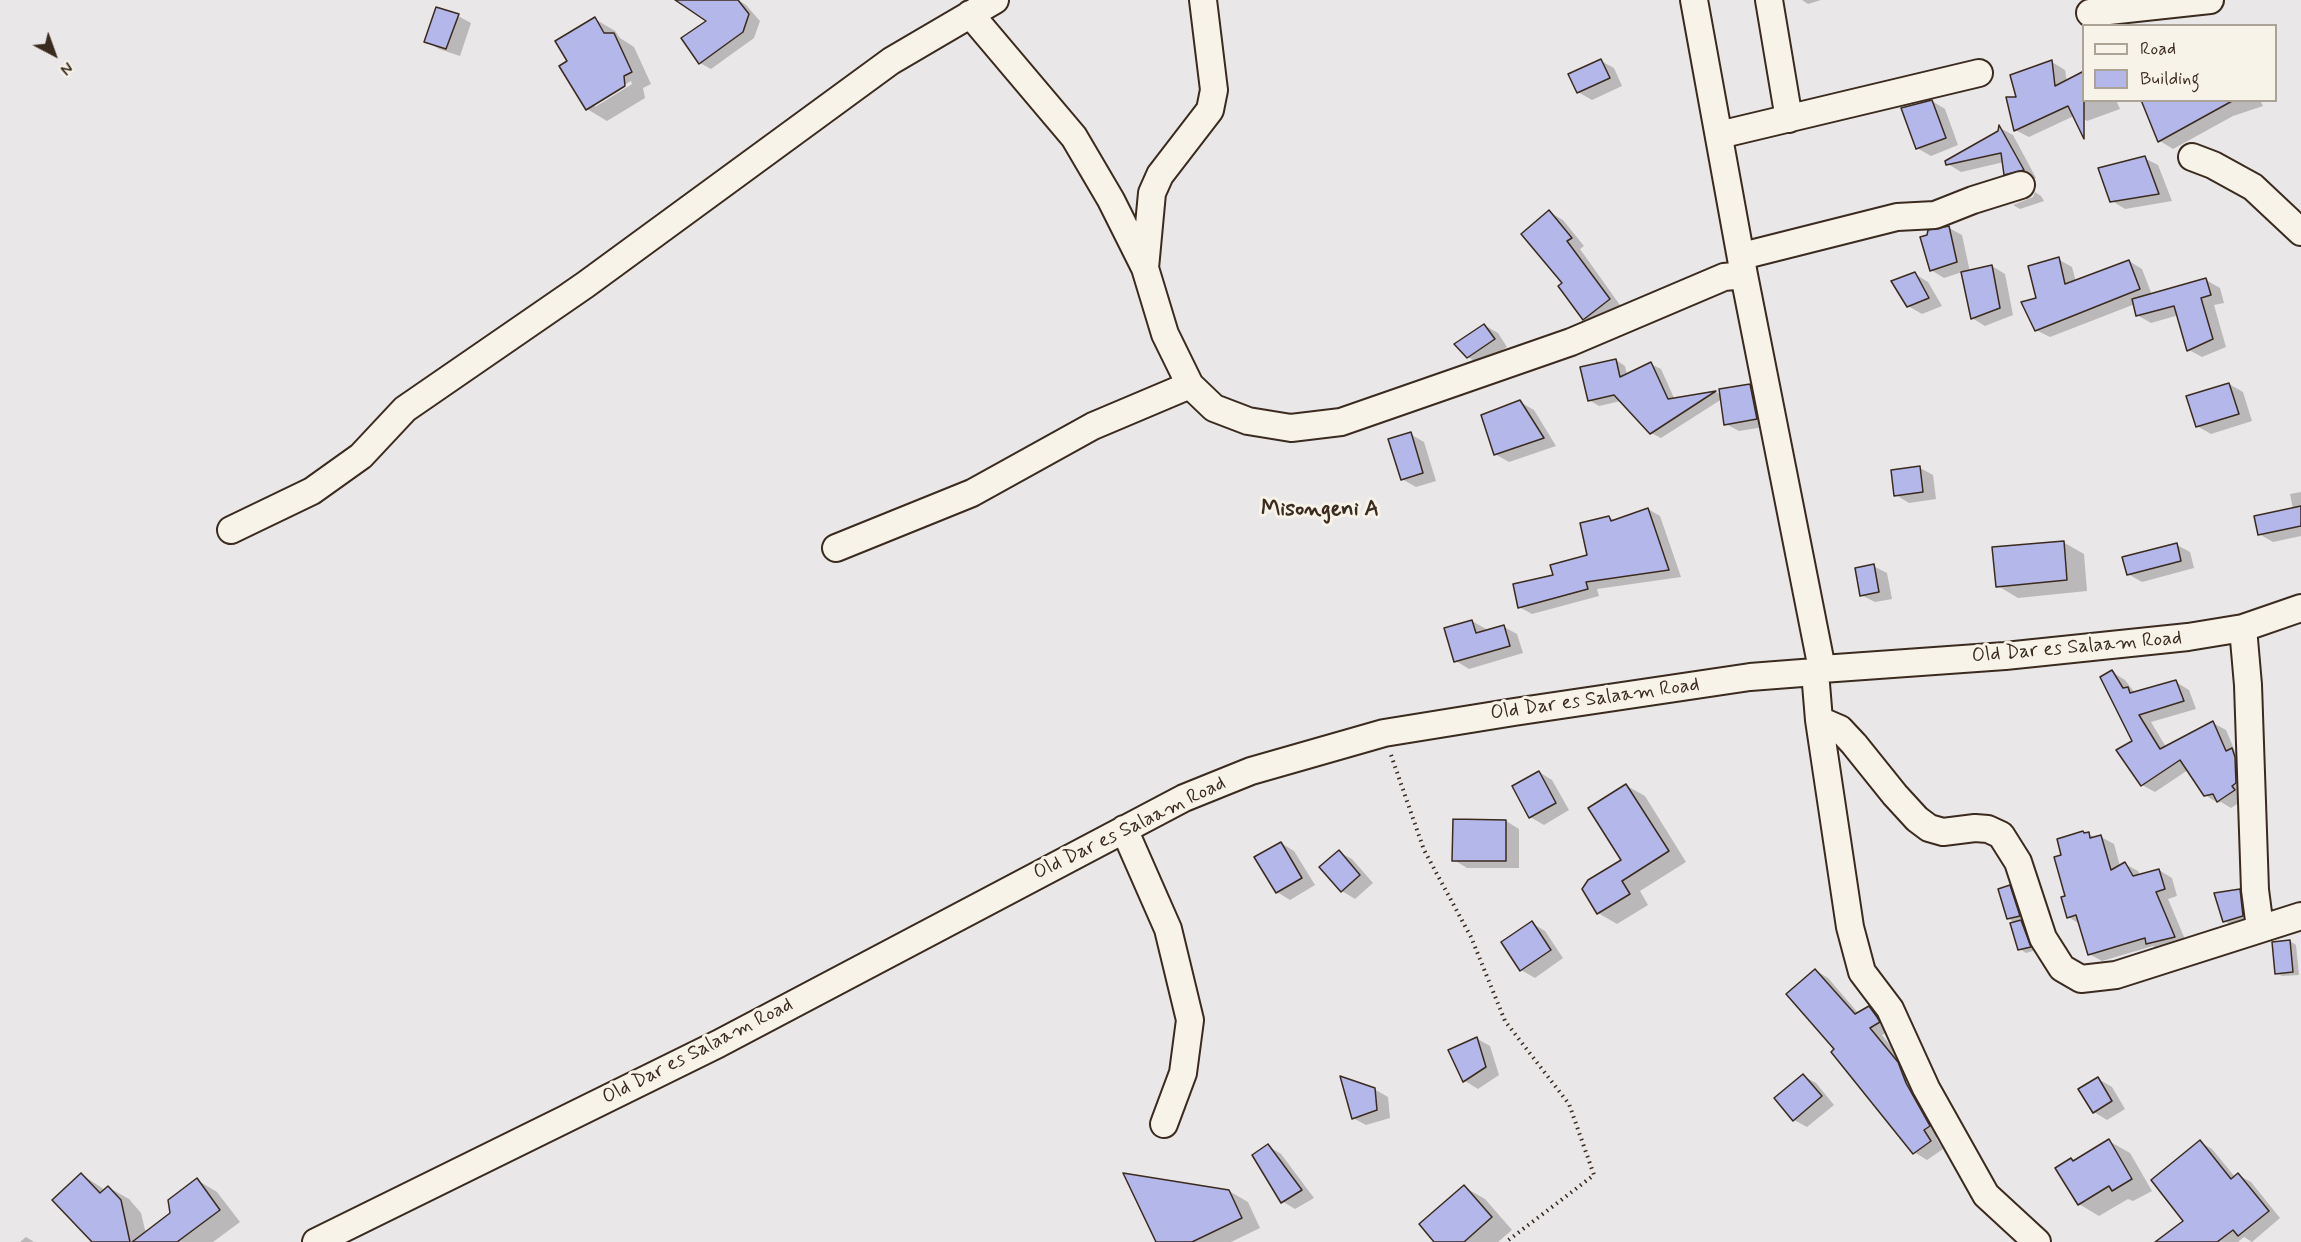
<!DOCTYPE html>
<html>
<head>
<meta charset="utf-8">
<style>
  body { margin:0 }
  #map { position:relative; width:2301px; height:1242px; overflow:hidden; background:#e9e7e8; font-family:Mynerve,sans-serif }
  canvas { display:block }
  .legend { position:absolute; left:2082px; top:24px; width:195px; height:78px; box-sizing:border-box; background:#f7f3e8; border:2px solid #aca397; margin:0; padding:8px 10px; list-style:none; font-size:18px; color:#3b2a1e }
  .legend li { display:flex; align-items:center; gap:12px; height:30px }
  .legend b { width:30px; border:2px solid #aca397 }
  .north { position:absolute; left:24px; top:24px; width:60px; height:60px; -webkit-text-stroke:4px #f7f3e8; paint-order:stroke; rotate:139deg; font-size:16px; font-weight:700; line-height:24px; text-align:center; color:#3b2a1e }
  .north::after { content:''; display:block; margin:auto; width:21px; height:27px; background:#3b2a1e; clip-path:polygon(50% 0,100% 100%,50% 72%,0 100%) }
</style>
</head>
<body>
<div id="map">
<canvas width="2301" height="1242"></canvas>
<ul class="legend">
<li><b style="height:8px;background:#f7f3e8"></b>Road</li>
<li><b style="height:16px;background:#b3b7e9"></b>Building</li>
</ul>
<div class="north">N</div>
</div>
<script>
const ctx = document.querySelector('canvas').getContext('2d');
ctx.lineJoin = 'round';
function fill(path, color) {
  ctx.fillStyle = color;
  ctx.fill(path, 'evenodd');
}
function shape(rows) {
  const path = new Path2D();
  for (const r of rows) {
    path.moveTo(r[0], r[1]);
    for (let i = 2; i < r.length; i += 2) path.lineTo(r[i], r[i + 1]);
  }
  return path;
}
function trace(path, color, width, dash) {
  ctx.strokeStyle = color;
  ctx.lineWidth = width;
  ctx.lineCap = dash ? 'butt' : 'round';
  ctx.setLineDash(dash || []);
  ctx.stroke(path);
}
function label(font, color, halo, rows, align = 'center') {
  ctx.font = font + ' Mynerve,sans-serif';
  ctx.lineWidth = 6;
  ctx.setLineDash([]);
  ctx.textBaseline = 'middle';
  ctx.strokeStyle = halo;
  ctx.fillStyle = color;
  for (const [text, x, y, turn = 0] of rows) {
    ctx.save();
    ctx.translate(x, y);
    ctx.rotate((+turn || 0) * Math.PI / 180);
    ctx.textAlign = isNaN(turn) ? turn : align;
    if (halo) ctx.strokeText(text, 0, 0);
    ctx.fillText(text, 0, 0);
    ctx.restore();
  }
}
const shadow = shape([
  [730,0,738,0,746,5,760,21,754,38,711,69,700,63,709,21],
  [1802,0,1821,0,1808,4],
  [458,16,471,23,460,56,439,49,426,41],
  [595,19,615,31,620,38,634,47,651,84,643,88,645,98,607,121,587,109,569,62],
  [631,81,632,84,595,107,595,103],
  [1601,61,1614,68,1622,86,1592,100,1578,92],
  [2052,62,2065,70,2067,82,2084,100,2116,100,2120,109,2087,121,2076,115,2029,137,2015,130,2018,99],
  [2142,100,2260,100,2263,106,2233,116,2173,149,2160,141],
  [1932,101,1945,109,1958,145,1931,156,1917,148],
  [2000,128,2013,135,2036,178,2019,181,2006,174,2004,162,1961,172,1948,164,1999,132],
  [2144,158,2158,165,2172,201,2125,209,2112,201],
  [2035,192,2041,196,2044,201,2020,209,2013,205,2033,197],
  [1549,212,1563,220,1584,246,1580,249,1622,308,1597,326,1584,318,1564,283],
  [1949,228,1962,235,1970,272,1992,266,2005,274,2013,315,1985,326,1972,318,1962,272,1944,278,1931,270],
  [2058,259,2072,267,2076,282,2129,261,2142,269,2152,295,2206,280,2220,288,2224,303,2214,305,2226,347,2202,357,2189,350,2179,315,2151,323,2137,315,2135,304,2050,337,2036,330,2038,299],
  [1915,274,1928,282,1942,306,1922,314,1908,306],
  [1484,325,1498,333,1507,347,1481,365,1468,357],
  [1616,360,1625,366,1627,375,1651,364,1661,369,1675,400,1716,392,1721,395,1750,386,1764,394,1770,426,1739,431,1726,424,1722,399,1661,438,1651,433,1621,401,1599,406,1589,400],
  [2229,384,2243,392,2252,421,2211,434,2197,426],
  [1520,402,1534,410,1556,446,1509,462,1495,454],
  [1410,434,1424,442,1436,481,1416,487,1402,479],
  [1920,468,1933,475,1936,499,1909,503,1896,495],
  [2301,492,2301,536,2273,542,2259,534,2293,509,2290,494],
  [1648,509,1660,516,1681,577,1597,589,1599,596,1532,614,1519,607,1555,576,1589,556,1609,517,1616,521],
  [2063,542,2084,554,2087,591,2018,598,1998,586],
  [2177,545,2190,552,2194,568,2142,582,2128,574],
  [1873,566,1887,573,1892,599,1875,602,1861,595],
  [1472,621,1486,629,1486,632,1504,627,1517,634,1523,653,1469,669,1456,661],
  [2112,672,2125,680,2135,693,2176,682,2189,690,2196,709,2151,722,2166,747,2213,723,2226,730,2235,751,2245,757,2247,798,2231,808,2221,802,2218,803,2205,795,2188,770,2155,792,2142,785,2134,741],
  [1539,772,1552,780,1569,810,1544,825,1530,817],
  [1627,786,1645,796,1686,862,1640,891,1648,905,1617,924,1598,913,1583,889,1623,860],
  [1506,821,1519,829,1519,868,1467,868,1454,860],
  [2088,834,2096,838,2101,837,2114,844,2120,866,2125,864,2138,871,2140,876,2159,870,2172,878,2177,896,2168,899,2187,944,2160,950,2153,946,2102,961,2089,954,2080,924,2068,917,2063,856],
  [1281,843,1294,851,1315,885,1290,900,1277,892],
  [1339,852,1352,859,1373,883,1355,899,1342,891],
  [2010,887,2016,891,2025,919,2020,920,2027,925,2036,950,2026,953,2020,949,2015,923,2008,918],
  [2240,891,2246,894,2249,919,2231,925,2225,921],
  [1532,923,1545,931,1563,958,1535,978,1521,970],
  [2290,941,2296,945,2299,975,2282,976,2276,973],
  [1815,970,1828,978,1859,1014,1869,1008,1882,1015,1892,1030,1882,1035,1910,1071,1942,1133,1936,1138,1943,1149,1927,1160,1914,1152,1836,1049],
  [1476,1038,1490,1046,1499,1075,1478,1089,1465,1081,1450,1051],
  [1803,1076,1816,1083,1834,1105,1807,1127,1794,1120],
  [2098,1079,2112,1087,2125,1109,2107,1120,2094,1112],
  [1374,1089,1388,1097,1390,1118,1366,1125,1353,1118],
  [2109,1141,2130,1153,2152,1191,2133,1201,2128,1199,2099,1216,2079,1204,2071,1160,2075,1162],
  [2200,1142,2212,1149,2235,1177,2238,1175,2251,1182,2280,1218,2252,1242,2244,1237,2238,1242,2158,1242,2185,1221],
  [1268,1146,1281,1154,1314,1198,1295,1209,1282,1201],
  [81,1174,105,1190,108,1187,129,1199,141,1213,146,1234,171,1214,197,1180,217,1192,240,1222,213,1242,94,1242],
  [1464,1187,1485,1199,1512,1230,1498,1242,1436,1242],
  [1229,1191,1248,1202,1260,1228,1231,1242,1158,1242],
  [26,1237,34,1242,20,1242]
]);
const building = shape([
  [675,0,738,0,749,14,743,32,699,64,681,38,706,21,675,0],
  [436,7,459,14,446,49,424,42,436,7],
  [595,17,604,33,614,33,632,72,624,76,625,86,586,110,559,66,567,61,555,41,595,17],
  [1601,59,1610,78,1577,93,1568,74,1601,59],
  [2052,60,2055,86,2084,71,2084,139,2068,106,2014,131,2006,97,2016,97,2010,75,2052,60],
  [1932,100,1946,138,1916,149,1901,108,1932,100],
  [2141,100,2234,100,2158,142,2141,100],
  [1999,125,2024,170,2004,175,2001,153,1946,165,1945,161,1998,131,1999,125],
  [2145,156,2159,194,2110,202,2098,168,2145,156],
  [1549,210,1572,238,1567,241,1610,299,1583,320,1558,286,1562,283,1521,234,1549,210],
  [1949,226,1957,262,1930,271,1920,237,1927,235,1928,230,1949,226],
  [2059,257,2065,284,2129,260,2140,289,2035,331,2021,302,2036,298,2028,266,2059,257],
  [1992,265,2000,308,1971,319,1961,272,1992,265],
  [1915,272,1929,298,1907,307,1891,281,1915,272],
  [2206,278,2211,295,2201,298,2213,339,2187,351,2174,306,2136,316,2132,299,2206,278],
  [1484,324,1495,339,1467,358,1454,344,1484,324],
  [1616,359,1620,377,1651,362,1668,399,1716,391,1650,434,1614,395,1588,401,1580,367,1616,359],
  [2229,383,2239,414,2196,427,2186,396,2229,383],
  [1750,384,1757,419,1724,425,1719,389,1750,384],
  [1520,400,1544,438,1494,455,1481,415,1520,400],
  [1411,432,1423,473,1401,480,1388,439,1411,432],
  [1920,466,1923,492,1894,496,1891,470,1920,466],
  [2301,506,2301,526,2258,535,2254,516,2301,506],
  [1648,508,1669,570,1586,582,1588,589,1518,608,1513,584,1553,575,1550,565,1587,555,1580,523,1609,516,1611,521,1648,508],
  [2064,541,2067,580,1996,587,1992,547,2064,541],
  [2177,543,2181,561,2127,575,2122,557,2177,543],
  [1874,564,1879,592,1860,596,1855,568,1874,564],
  [1472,620,1476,633,1504,625,1510,646,1454,662,1444,628,1472,620],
  [2112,670,2123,688,2128,687,2130,693,2176,680,2184,701,2139,715,2160,749,2213,721,2226,751,2232,748,2235,757,2236,783,2232,786,2235,790,2217,802,2213,794,2204,796,2180,760,2141,786,2116,750,2132,741,2100,677,2112,670],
  [1539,771,1556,803,1529,818,1512,786,1539,771],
  [1626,784,1669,851,1622,881,1630,894,1597,914,1582,889,1588,880,1621,860,1588,808,1626,784],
  [1453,819,1506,820,1506,861,1452,861,1453,819],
  [2083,831,2084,833,2089,832,2090,838,2101,835,2111,870,2125,862,2133,876,2159,869,2165,889,2156,892,2175,937,2146,944,2145,938,2088,955,2076,915,2067,918,2061,897,2065,896,2054,857,2061,855,2057,839,2083,831],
  [1281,842,1302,878,1276,893,1254,857,1281,842],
  [1339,850,1360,875,1341,892,1319,867,1339,850],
  [2010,885,2020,916,2007,919,1998,889,2010,885],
  [2240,889,2243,916,2223,922,2214,893,2240,889],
  [2021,920,2031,947,2018,950,2010,923,2021,920],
  [1532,921,1551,950,1520,971,1501,942,1532,921],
  [2290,940,2293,972,2275,974,2272,942,2290,940],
  [1815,969,1855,1014,1869,1006,1877,1017,1880,1022,1870,1028,1898,1062,1906,1083,1930,1126,1924,1130,1931,1141,1913,1154,1831,1052,1834,1049,1786,994,1815,969],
  [1477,1037,1486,1067,1463,1082,1448,1050,1477,1037],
  [1803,1074,1822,1096,1793,1121,1774,1098,1803,1074],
  [1340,1076,1375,1088,1377,1110,1352,1119,1340,1076],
  [2098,1077,2112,1101,2093,1113,2078,1089,2098,1077],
  [2109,1139,2132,1179,2112,1191,2109,1186,2078,1205,2055,1168,2071,1158,2073,1161,2109,1139],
  [2200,1140,2231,1179,2238,1173,2269,1211,2238,1236,2233,1230,2217,1242,2155,1242,2183,1221,2151,1180,2200,1140],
  [1268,1144,1302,1190,1281,1203,1252,1155,1268,1144],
  [81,1173,100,1193,108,1186,121,1200,130,1242,92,1242,52,1200,81,1173],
  [1123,1173,1229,1190,1242,1218,1192,1242,1156,1242,1123,1173],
  [197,1178,220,1210,177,1242,132,1242,170,1213,168,1200,197,1178],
  [1464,1185,1492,1217,1464,1242,1434,1242,1419,1224,1464,1185]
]);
const path = shape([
  [1391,755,1424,850,1471,937,1505,1021,1569,1104,1594,1175,1506,1242]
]);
const minor = shape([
  [1694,0,1744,275,1822,669],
  [1769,0,1789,119],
  [2090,13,2210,0],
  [970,14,1074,137,1111,200,1145,268,1165,334,1190,385,1214,408,1248,421,1291,428,1341,422,1571,342,1724,277,1744,275],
  [1719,135,1979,73],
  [2192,157,2213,165,2253,187,2301,232],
  [1742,256,1897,217,1935,215,1973,200,2021,185],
  [1145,268,1152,193,1160,175,1210,110,1214,90,1203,0],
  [231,530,312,491,361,456,405,409,585,285,891,61,995,0],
  [836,548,972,493,1093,426,1190,385],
  [2243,628,2248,685,2255,890,2260,928],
  [1815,672,1819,720,1850,927,1862,972,1890,1009,1926,1088,1986,1195,2037,1242],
  [1819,720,1840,729,1854,744,1895,795,1917,819,1929,828,1943,832,1975,828,1988,829,2001,835,2018,862,2043,938,2062,968,2081,979,2116,975,2301,916],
  [1124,829,1168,929,1190,1020,1183,1073,1164,1124],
  [316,1242,718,1044,1184,798,1251,771,1384,733,1514,712,1750,677,1815,672,1822,669,2005,656,2188,637,2243,628,2301,608]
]);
const streetNames = [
  ["Old Dar es Salaam Road",2077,648,-5],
  ["Old Dar es Salaam Road",1595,700,-8],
  ["Old Dar es Salaam Road",1130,829,-26],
  ["Old Dar es Salaam Road",698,1052,-27]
];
const quarterNames = [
  ["Misongeni A",1320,510]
];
fill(shadow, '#0003');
fill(building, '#b3b7e9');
trace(building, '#3b2a1e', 1.5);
trace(minor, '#3b2a1e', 30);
trace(path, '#3b2a1e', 4, [1.5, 4.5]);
trace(minor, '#f7f3e8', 26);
label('20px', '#3b2a1e', '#f7f3e8', streetNames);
label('bold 22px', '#3b2a1e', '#f7f3e8', quarterNames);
</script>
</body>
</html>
